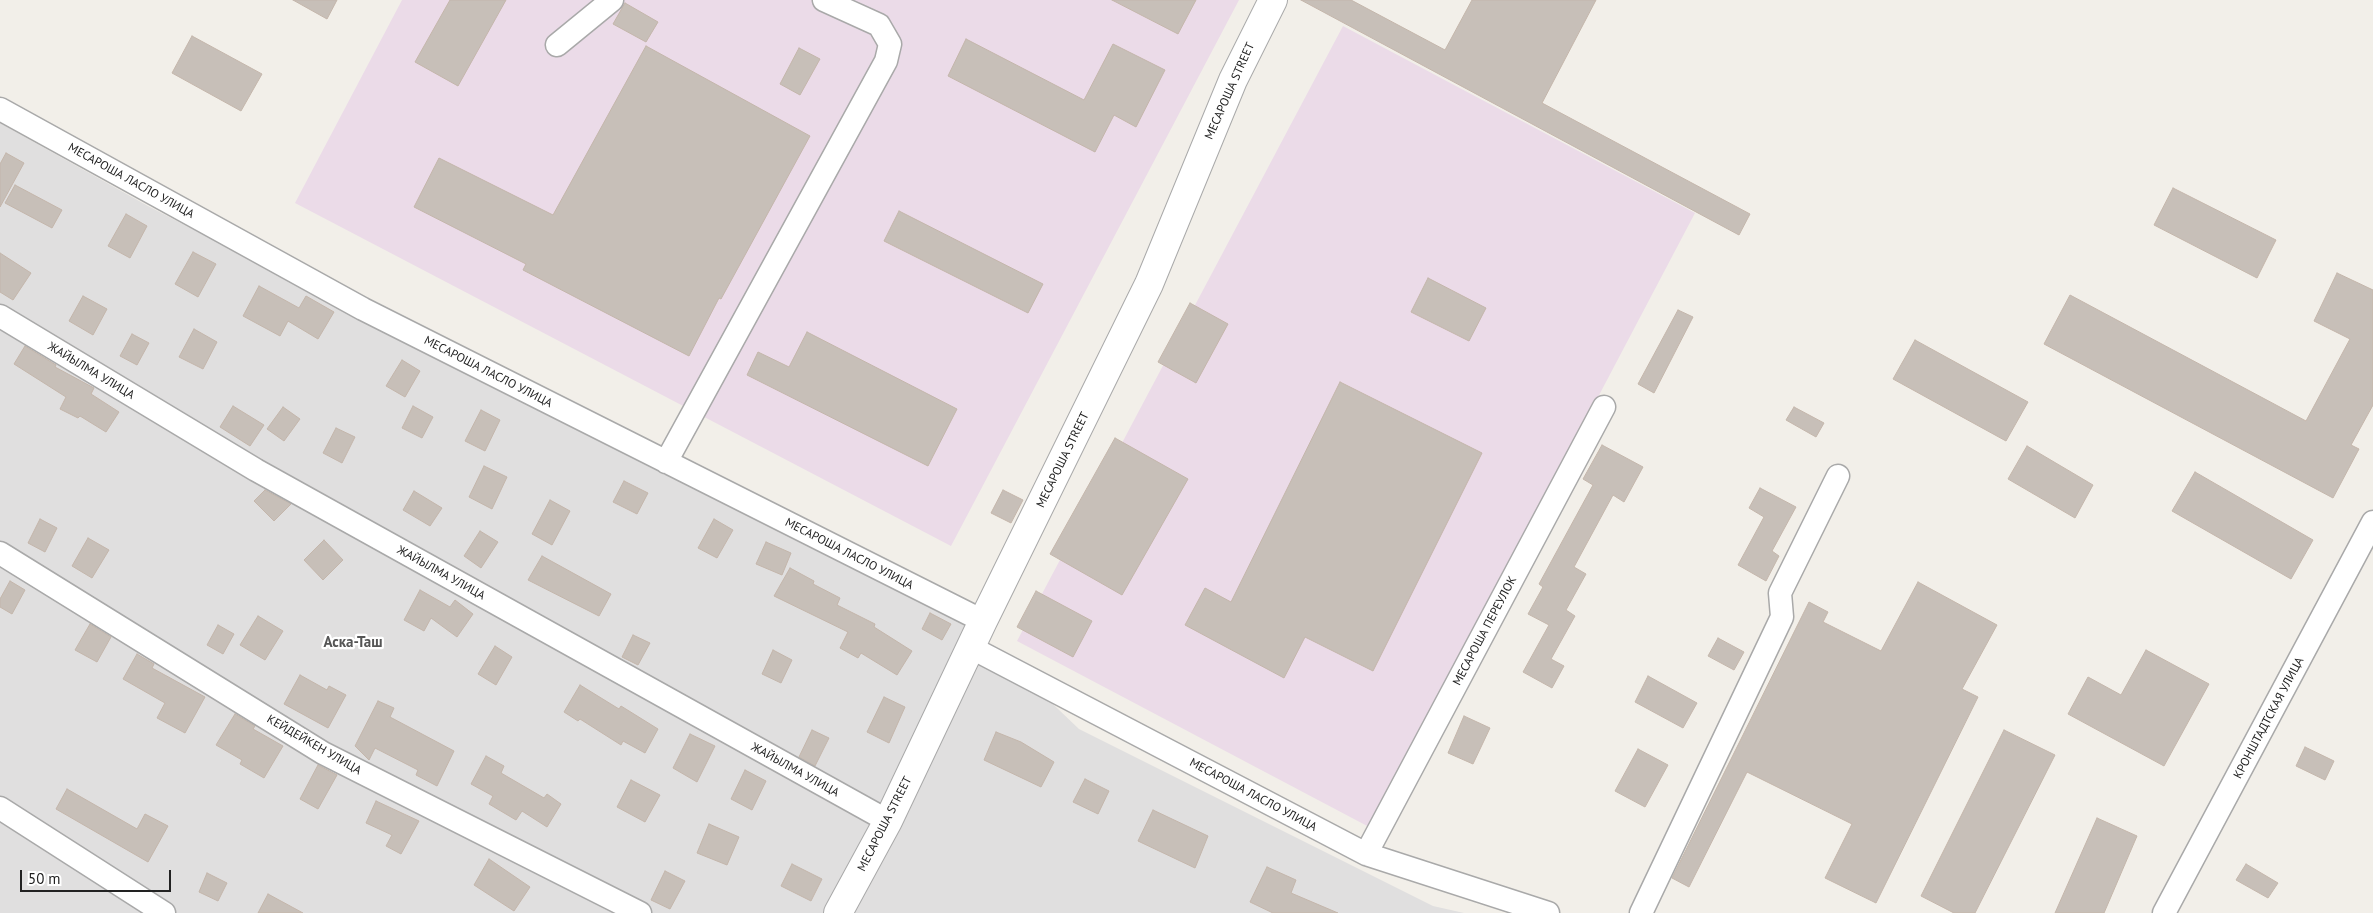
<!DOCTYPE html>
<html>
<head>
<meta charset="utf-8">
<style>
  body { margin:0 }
  #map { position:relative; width:2373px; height:913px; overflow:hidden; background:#f2efe9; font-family:"PT Sans",sans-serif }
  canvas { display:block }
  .scale { position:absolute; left:20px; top:870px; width:151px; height:22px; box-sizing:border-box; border:2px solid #222; border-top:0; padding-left:6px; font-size:15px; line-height:18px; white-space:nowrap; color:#222; -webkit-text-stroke:4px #fff; paint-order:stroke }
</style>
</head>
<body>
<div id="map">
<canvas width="2373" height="913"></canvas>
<div class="scale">50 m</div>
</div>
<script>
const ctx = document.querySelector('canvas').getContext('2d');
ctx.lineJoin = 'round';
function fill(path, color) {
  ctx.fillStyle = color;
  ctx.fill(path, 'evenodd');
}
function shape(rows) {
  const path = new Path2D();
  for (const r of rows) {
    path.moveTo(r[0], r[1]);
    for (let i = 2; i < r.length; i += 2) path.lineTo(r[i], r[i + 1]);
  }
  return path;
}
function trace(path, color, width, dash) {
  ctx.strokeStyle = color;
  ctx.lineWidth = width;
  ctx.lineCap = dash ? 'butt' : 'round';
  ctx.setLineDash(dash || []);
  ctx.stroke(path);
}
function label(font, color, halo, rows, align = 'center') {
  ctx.font = font + ' "PT Sans",sans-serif';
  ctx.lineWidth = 4.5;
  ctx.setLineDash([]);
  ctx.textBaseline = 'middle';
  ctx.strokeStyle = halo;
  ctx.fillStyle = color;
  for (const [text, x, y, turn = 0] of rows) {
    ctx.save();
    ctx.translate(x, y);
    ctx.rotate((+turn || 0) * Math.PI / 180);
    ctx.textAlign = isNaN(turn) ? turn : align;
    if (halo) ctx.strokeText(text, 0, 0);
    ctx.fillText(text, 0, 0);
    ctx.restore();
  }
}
const residential = shape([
  [0,123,148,206,555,417,972,627,1079,729,1433,906,1464,913,0,913]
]);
const industrial = shape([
  [402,0,1239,0,951,546,295,203],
  [1343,26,1695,213,1371,828,1017,641]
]);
const building = shape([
  [293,0,337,0,327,19,293,0],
  [450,0,506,0,458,86,415,62,450,0],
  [1112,0,1196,0,1178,34,1112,0],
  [1301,0,1351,0,1445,50,1472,0,1596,0,1542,103,1750,214,1739,235,1301,0],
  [625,3,658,22,646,42,613,24,625,3],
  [192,36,262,74,241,111,172,73,192,36],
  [966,39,1084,100,1113,44,1165,70,1136,127,1114,115,1095,152,948,76,966,39],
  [646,46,810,136,721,299,719,298,689,356,523,270,526,264,414,207,439,158,553,215,646,46],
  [799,48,820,59,800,95,780,84,799,48],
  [6,153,24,163,0,207,0,164,6,153],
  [15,185,62,210,52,228,5,203,15,185],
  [2173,188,2276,240,2257,278,2154,225,2173,188],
  [899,211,1043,284,1028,313,884,241,899,211],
  [126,214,147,226,130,258,108,246,126,214],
  [193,252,216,264,198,297,175,284,193,252],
  [0,253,31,273,13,300,0,292,0,253],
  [2337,273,2373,290,2373,405,2351,445,2359,449,2333,498,2044,344,2070,295,2306,421,2350,339,2314,321,2337,273],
  [1428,278,1486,308,1469,341,1411,312,1428,278],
  [259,286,299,308,306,296,334,312,318,339,288,321,280,336,243,316,259,286],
  [83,296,107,309,93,335,69,321,83,296],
  [1190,303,1228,324,1196,383,1158,362,1190,303],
  [1678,310,1693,317,1654,393,1638,384,1678,310],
  [194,329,217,342,203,369,179,357,194,329],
  [807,332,957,409,928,466,747,375,758,352,789,367,807,332],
  [132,334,149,343,137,365,120,356,132,334],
  [1915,340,2028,402,2006,441,1893,379,1915,340],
  [25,346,56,365,55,367,94,388,91,394,119,412,106,432,80,416,78,418,60,409,66,397,14,364,25,346],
  [402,360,420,371,405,397,386,386,402,360],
  [1340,382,1482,453,1373,671,1305,637,1284,678,1185,625,1205,588,1231,602,1340,382],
  [233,406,264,425,250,446,220,427,233,406],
  [413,406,433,417,422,438,402,428,413,406],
  [283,407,300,419,284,441,267,429,283,407],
  [1794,407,1824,423,1816,437,1786,420,1794,407],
  [481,410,500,420,485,451,465,441,481,410],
  [336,428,355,437,342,463,323,453,336,428],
  [1115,438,1188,479,1122,595,1050,554,1115,438],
  [1602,445,1643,467,1624,502,1613,495,1574,567,1586,574,1566,610,1575,616,1551,659,1564,666,1552,688,1523,672,1549,625,1528,614,1543,587,1539,584,1593,485,1583,479,1602,445],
  [2027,446,2093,485,2075,518,2008,479,2027,446],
  [484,466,507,477,492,509,469,497,484,466],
  [2195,472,2313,540,2291,579,2172,511,2195,472],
  [624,481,648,493,637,514,613,502,624,481],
  [1760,488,1796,507,1772,551,1779,556,1766,581,1738,565,1764,517,1749,508,1760,488],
  [265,490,291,504,274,521,254,501,265,490],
  [1003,490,1023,500,1011,523,991,513,1003,490],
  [414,491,442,508,430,526,403,510,414,491],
  [550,500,570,511,552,545,532,534,550,500],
  [40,519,57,528,45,552,28,543,40,519],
  [714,519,733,530,717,558,698,548,714,519],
  [480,531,498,542,481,568,464,556,480,531],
  [88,538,109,550,92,578,72,566,88,538],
  [324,540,343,560,323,580,304,560,324,540],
  [766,542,791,553,782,575,756,564,766,542],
  [542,556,611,594,599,616,528,580,542,556],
  [790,568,814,581,813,584,840,598,837,605,875,624,874,627,912,651,897,675,861,653,858,658,840,648,848,632,774,596,790,568],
  [10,581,25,590,12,614,0,607,0,599,10,581],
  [1918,582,1997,625,1962,689,1978,697,1876,903,1825,878,1852,824,1747,772,1689,887,1672,878,1809,602,1828,612,1823,622,1881,651,1918,582],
  [420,590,450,607,455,600,473,614,457,637,431,618,424,631,404,620,420,590],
  [1036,591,1092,621,1073,657,1017,627,1036,591],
  [930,613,951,624,942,640,922,629,930,613],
  [258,616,283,631,265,660,240,645,258,616],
  [90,624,111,637,97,662,75,650,90,624],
  [218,625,234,634,223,654,207,645,218,625],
  [633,635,650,643,638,665,622,657,633,635],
  [1718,638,1744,652,1734,670,1708,656,1718,638],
  [495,646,512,657,496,685,478,674,495,646],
  [773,650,792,660,781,683,762,674,773,650],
  [2146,650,2209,684,2164,766,2068,714,2088,677,2121,695,2146,650],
  [137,654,154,664,152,668,205,697,185,733,157,718,165,703,123,679,137,654],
  [300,675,327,690,329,686,346,695,328,728,284,704,300,675],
  [1648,676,1697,703,1683,728,1635,702,1648,676],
  [580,685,619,709,621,706,658,729,645,753,623,741,621,745,580,719,578,721,564,712,580,685],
  [884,697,905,707,889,743,867,732,884,697],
  [378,701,394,708,390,717,454,751,437,786,416,775,418,770,375,748,369,760,355,746,378,701],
  [235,714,255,726,253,729,283,746,264,778,240,764,242,760,216,745,235,714],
  [1464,716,1490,728,1473,764,1448,753,1464,716],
  [812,730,829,738,815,766,799,757,812,730],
  [2004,730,2055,755,1975,913,1954,913,1921,896,2004,730],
  [996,732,1021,742,1054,762,1041,787,984,760,996,732],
  [690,734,715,746,697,782,673,768,690,734],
  [2305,747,2334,761,2325,780,2296,766,2305,747],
  [1638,749,1668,765,1645,807,1615,791,1638,749],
  [486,756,504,766,501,773,544,798,547,794,561,804,547,827,522,811,516,820,489,804,493,796,471,784,486,756],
  [318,765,337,775,318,809,300,799,318,765],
  [745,770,766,781,752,810,731,799,745,770],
  [1085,779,1109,791,1098,814,1073,802,1085,779],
  [631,780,660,795,645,822,617,807,631,780],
  [67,789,137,829,145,814,168,826,148,862,56,809,67,789],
  [376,801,419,821,401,854,386,846,392,835,366,823,376,801],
  [1153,810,1208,836,1195,868,1138,841,1153,810],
  [2097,818,2137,836,2104,913,2055,913,2097,818],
  [709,824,739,837,727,865,697,853,709,824],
  [489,859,530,887,514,911,474,885,489,859],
  [792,864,822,879,811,901,781,886,792,864],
  [2246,864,2278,883,2268,898,2236,880,2246,864],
  [1267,867,1296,880,1291,893,1338,913,1273,913,1250,902,1267,867],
  [665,871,685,881,670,909,651,900,665,871],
  [207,873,227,883,218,901,199,892,207,873],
  [268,894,303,913,258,913,268,894]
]);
const minor = shape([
  [557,45,612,0],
  [0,109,363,309,983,621],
  [0,316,256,470,888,821],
  [666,462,886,61,890,44,879,25,824,0],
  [0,553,323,753,640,913],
  [970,647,1366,854,1548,913],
  [0,808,164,913],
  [1366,854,1604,407],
  [1641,913,1782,617,1780,593,1838,476],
  [2164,913,2373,522]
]);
const tertiary = shape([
  [838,913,888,821,983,621,1149,284,1233,80,1273,0]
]);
const streetNames = [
  ["МЕСАРОША STREET",1230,91,-66],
  ["МЕСАРОША ЛАСЛО УЛИЦА",131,181,29],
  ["ЖАЙЫЛМА УЛИЦА",91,371,31],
  ["МЕСАРОША ЛАСЛО УЛИЦА",488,372,27],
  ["МЕСАРОША STREET",1063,460,-64],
  ["МЕСАРОША ЛАСЛО УЛИЦА",849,554,27],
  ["ЖАЙЫЛМА УЛИЦА",441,573,29],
  ["МЕСАРОША ПЕРЕУЛОК",1485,631,-62],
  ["КРОНШТАДТСКАЯ УЛИЦА",2269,718,-62],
  ["КЕЙДЕЙКЕН УЛИЦА",314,745,30],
  ["ЖАЙЫЛМА УЛИЦА",795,770,29],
  ["МЕСАРОША ЛАСЛО УЛИЦА",1253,795,28],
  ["МЕСАРОША STREET",885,824,-63]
];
const quarterNames = [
  ["Аска-Таш",353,643]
];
fill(residential, '#e0dfdf');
fill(industrial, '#ebdbe8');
fill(building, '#c7bfb8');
trace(building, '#c4b6ab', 1);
trace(minor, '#a9a9a9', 25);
trace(tertiary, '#a9a9a9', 30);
trace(minor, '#fff', 22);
trace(tertiary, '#fff', 28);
label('12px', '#222', '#fff', streetNames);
label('bold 15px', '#555', '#fff', quarterNames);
</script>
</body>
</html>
